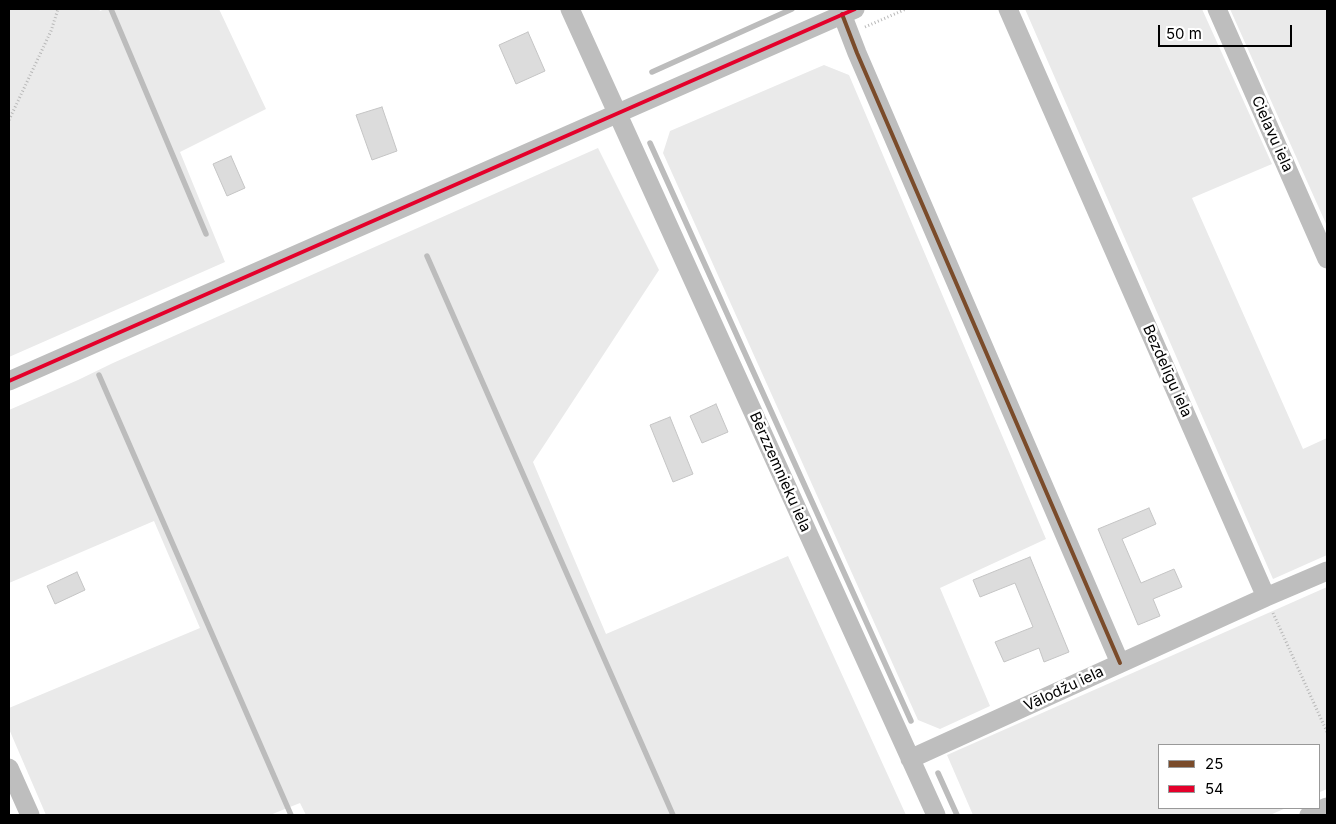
<!DOCTYPE html>
<html>
<head>
<meta charset="utf-8">
<style>
  body { margin:0 }
  #map { position:relative; width:1336px; height:824px; overflow:hidden; background:#fff; font-family:Inter,sans-serif }
  canvas { display:block }
  .frame { position:absolute; inset:0; border:10px solid #000; pointer-events:none }
  .legend { position:absolute; left:1158px; top:744px; width:162px; height:65px; box-sizing:border-box; background:#fff; border:1px solid #999; margin:0; padding:6px 9px; list-style:none; font-size:15px; color:#000 }
  .legend li { display:flex; align-items:center; gap:10px; height:25px }
  .legend b { width:25px; border:1px solid #999 }
  .scale { position:absolute; left:1158px; top:25px; width:134px; height:22px; box-sizing:border-box; border:2px solid #000; border-top:0; padding-left:6px; font-size:15px; line-height:18px; white-space:nowrap; color:#000; -webkit-text-stroke:4px #fff; paint-order:stroke }
</style>
</head>
<body>
<div id="map">
<canvas width="1336" height="824"></canvas>
<div class="frame"></div>
<ul class="legend">
<li><b style="height:6px;background:#7a4b2a"></b>25</li>
<li><b style="height:6px;background:#e4002b"></b>54</li>
</ul>
<div class="scale">50 m</div>
</div>
<script>
const ctx = document.querySelector('canvas').getContext('2d');
ctx.lineJoin = 'round';
function fill(path, color) {
  ctx.fillStyle = color;
  ctx.fill(path, 'evenodd');
}
function shape(rows) {
  const path = new Path2D();
  for (const r of rows) {
    path.moveTo(r[0], r[1]);
    for (let i = 2; i < r.length; i += 2) path.lineTo(r[i], r[i + 1]);
  }
  return path;
}
function trace(path, color, width, dash) {
  ctx.strokeStyle = color;
  ctx.lineWidth = width;
  ctx.lineCap = dash ? 'butt' : 'round';
  ctx.setLineDash(dash || []);
  ctx.stroke(path);
}
function label(font, color, halo, rows, align = 'center') {
  ctx.font = font + ' Inter,sans-serif';
  ctx.lineWidth = 5;
  ctx.setLineDash([]);
  ctx.textBaseline = 'middle';
  ctx.strokeStyle = halo;
  ctx.fillStyle = color;
  for (const [text, x, y, turn = 0] of rows) {
    ctx.save();
    ctx.translate(x, y);
    ctx.rotate((+turn || 0) * Math.PI / 180);
    ctx.textAlign = isNaN(turn) ? turn : align;
    if (halo) ctx.strokeText(text, 0, 0);
    ctx.fillText(text, 0, 0);
    ctx.restore();
  }
}
const green = shape([
  [9,9,99,9,100,11,105,9,219,9,266,109,180,152,225,262,9,357],
  [1025,9,1202,9,1272,164,1192,198,1303,449,1327,438,1327,555,1273,579],
  [1230,9,1327,9,1327,226],
  [824,65,849,75,1046,539,940,588,990,706,940,729,918,720,663,153,670,131],
  [598,148,659,270,533,462,606,634,788,556,906,815,306,815,300,803,270,815,46,815,9,729,9,708,200,628,154,521,9,583,9,410,78,380,113,363],
  [1327,587,1327,789,1320,792,1320,745,1160,745,1160,808,1286,808,1270,815,973,815,947,755]
]);
const stream = shape([
  [111,9,206,234],
  [652,72,792,9],
  [650,143,911,721],
  [427,256,673,815],
  [99,375,291,815],
  [938,773,957,815]
]);
const building = shape([
  [528,32,545,71,516,84,499,45,528,32],
  [382,107,397,151,372,160,356,115,382,107],
  [231,156,245,188,227,196,213,164,231,156],
  [716,404,728,432,702,443,690,416,716,404],
  [670,417,693,474,673,482,650,425,670,417],
  [1149,508,1156,524,1122,539,1141,583,1174,569,1182,587,1153,599,1160,616,1138,625,1098,529,1149,508],
  [1030,557,1069,652,1044,662,1039,648,1004,662,995,642,1033,627,1015,583,980,597,973,580,1030,557],
  [77,572,85,590,55,604,47,586,77,572]
]);
const path = shape([
  [865,27,906,9],
  [9,120,51,31,58,9],
  [1273,613,1327,732]
]);
const minor = shape([
  [570,9,936,815],
  [1008,9,1266,597],
  [1217,9,1327,259],
  [842,14,857,53,1120,663],
  [9,381,855,9],
  [910,759,1266,597,1327,571],
  [9,768,30,815],
  [1309,815,1327,807]
]);
const bus1 = shape([
  [842,14,857,53,1120,663]
]);
const bus2 = shape([
  [9,381,855,9]
]);
const streetNames = [
  ["Cielavu iela",1272,134,66],
  ["Bezdelīgu iela",1167,371,66],
  ["Bērzzemnieku iela",780,472,66],
  ["Vālodžu iela",1064,689,-25]
];
fill(green, '#eaeaea');
trace(stream, '#bcbcbc', 5.5);
fill(building, '#dcdcdc');
trace(building, '#c5c5c5', 1);
trace(path, '#b8b8b8', 3, [1, 2.5]);
trace(minor, '#bebebe', 19);
trace(bus1, '#7a4b2a', 4);
trace(bus2, '#e4002b', 4);
label('15px', '#000', '#fff', streetNames);
</script>
</body>
</html>
